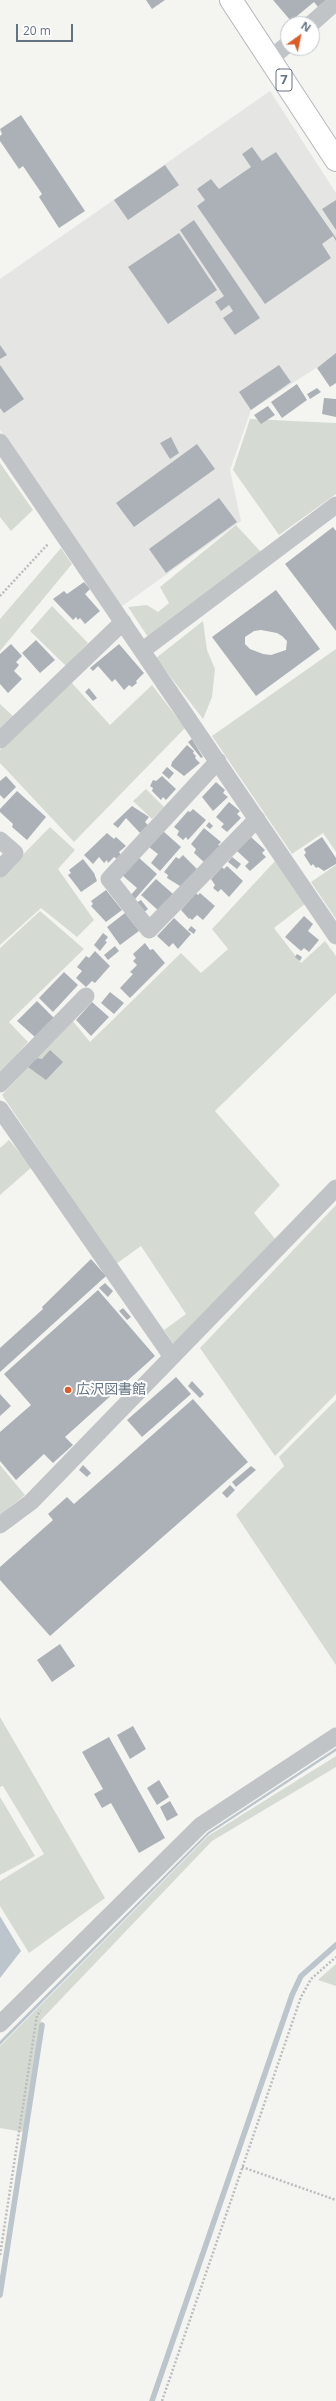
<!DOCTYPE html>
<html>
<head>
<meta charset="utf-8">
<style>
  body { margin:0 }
  #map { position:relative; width:336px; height:2401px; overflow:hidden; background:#f4f5f1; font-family:"Open Sans",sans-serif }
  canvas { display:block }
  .north { position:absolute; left:280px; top:16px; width:40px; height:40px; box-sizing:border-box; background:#fff; border:1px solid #c1c7cd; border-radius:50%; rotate:33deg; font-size:11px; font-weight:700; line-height:16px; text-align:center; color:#647381 }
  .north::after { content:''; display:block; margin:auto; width:14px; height:18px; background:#df5a26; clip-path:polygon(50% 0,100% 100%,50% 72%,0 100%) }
  .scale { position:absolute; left:16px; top:24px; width:57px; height:18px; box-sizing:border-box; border:2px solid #647381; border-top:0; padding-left:5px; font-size:12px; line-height:14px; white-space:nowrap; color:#647381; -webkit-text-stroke:3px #fff; paint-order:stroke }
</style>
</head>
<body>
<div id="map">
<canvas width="336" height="2401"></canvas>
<div class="north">N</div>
<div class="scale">20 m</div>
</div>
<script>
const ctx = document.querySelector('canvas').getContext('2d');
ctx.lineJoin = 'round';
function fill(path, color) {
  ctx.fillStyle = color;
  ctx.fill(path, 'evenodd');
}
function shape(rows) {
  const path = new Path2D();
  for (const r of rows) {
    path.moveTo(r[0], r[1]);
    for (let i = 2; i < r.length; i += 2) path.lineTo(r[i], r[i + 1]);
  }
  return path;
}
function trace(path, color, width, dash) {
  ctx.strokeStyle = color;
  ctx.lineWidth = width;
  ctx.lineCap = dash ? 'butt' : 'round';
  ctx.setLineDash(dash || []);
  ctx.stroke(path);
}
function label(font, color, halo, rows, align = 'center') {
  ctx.font = font + ' "Open Sans","Noto Sans JP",sans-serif';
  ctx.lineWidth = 4;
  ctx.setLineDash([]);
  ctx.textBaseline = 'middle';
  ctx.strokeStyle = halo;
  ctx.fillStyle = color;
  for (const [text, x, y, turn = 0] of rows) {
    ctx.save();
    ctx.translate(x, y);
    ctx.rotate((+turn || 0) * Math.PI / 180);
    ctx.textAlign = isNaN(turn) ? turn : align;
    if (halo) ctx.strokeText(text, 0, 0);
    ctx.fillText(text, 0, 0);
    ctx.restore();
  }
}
const built = shape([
  [270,91,336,193,336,355,251,410,230,470,241,521,121,607,0,430,0,279]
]);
const green = shape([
  [250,419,336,423,336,494,279,535,233,470],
  [0,463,33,510,11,531,0,517],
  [236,525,261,552,148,637,128,607,147,605,158,612,169,603,160,587],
  [61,548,72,564,0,651,0,619],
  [52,606,88,643,66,666,30,631],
  [203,621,207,650,215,669,212,697,203,719,156,658],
  [336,649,336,852,323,833,292,854,212,736],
  [71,682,110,725,152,685,185,728,74,842,0,763,0,750],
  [0,704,14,717,0,732],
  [146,789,164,807,152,819,133,801],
  [50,827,75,850,58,869,94,920,77,937,41,908,0,945,0,878],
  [275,861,305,904,274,928,301,963,325,941,336,956,336,993,215,1111,280,1185,254,1213,276,1240,175,1346,164,1330,186,1314,141,1246,116,1264,2,1095,72,1020,90,1042,181,953,201,973,228,949,212,929],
  [336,865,336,919,311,882],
  [40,911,84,949,9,1022,28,1042,0,1074,0,948],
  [9,1140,32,1167,0,1195,0,1148],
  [336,1205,336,1394,275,1456,200,1348],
  [336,1400,336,1665,236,1515,284,1466,279,1457],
  [0,1465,25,1495,0,1515],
  [0,1717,105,1898,29,1953,0,1906,0,1881,44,1854,3,1786,0,1787],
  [336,1756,336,1767,212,1841,41,2020,23,2132,0,2128,0,2046,208,1836],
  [0,1797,35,1856,0,1875],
  [336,1964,336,1986,318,1980]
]);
const water = shape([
  [336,1748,336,1751,209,1834,0,2045,0,2041,208,1832],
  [0,1916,21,1951,0,1978]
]);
const stream = shape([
  [0,2295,42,2025],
  [152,2401,292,1995,301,1976,336,1945]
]);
const building = shape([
  [146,0,165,0,152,9],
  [273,0,326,0,318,7,314,2,291,21],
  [21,115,85,211,59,228,39,197,42,194,23,166,19,169,0,141,0,136,2,134,0,129],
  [252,147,262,161,276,152,336,238,336,241,333,236,322,244,331,258,265,304,197,206,205,200,197,189,211,179,219,189,251,167,242,154],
  [165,165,179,185,128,220,114,200],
  [336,200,336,230,322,209],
  [194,220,260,318,235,335,223,318,233,311,229,305,221,311,215,302,224,296,180,230],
  [179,233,217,290,168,324,128,267],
  [0,345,7,355,0,359],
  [336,353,336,383,330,387,317,368],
  [0,365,24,399,4,413,0,408],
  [279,365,291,382,251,410,239,392],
  [297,384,307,400,282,418,271,402],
  [317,388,321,392,310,399,307,394],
  [324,398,336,399,336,417,322,414],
  [268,406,275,415,261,424,254,415],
  [171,437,179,453,170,459,160,443],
  [197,444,215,469,134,527,116,503],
  [219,498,237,522,166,573,149,549],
  [333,527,336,531,336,631,285,564],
  [84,582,90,589,85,594,100,611,85,624,80,618,78,620,76,617,73,620,53,599,64,591,67,594],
  [276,590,320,649,256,696,212,637],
  [261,630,277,633,282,636,287,641,286,650,271,655,263,654,250,649,245,644,245,637,254,631],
  [36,640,55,660,40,673,22,653],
  [11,644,22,656,16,662,19,665,14,671,22,679,8,693,0,684,0,654],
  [119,644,144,673,136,681,137,683,132,687,129,685,124,690,115,679,112,682,98,666,93,671,90,668],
  [89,688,97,698,93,701,85,692],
  [192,739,203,757,201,758,188,742],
  [187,745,194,751,193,753,196,756,195,758,200,763,184,776,171,766,172,762],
  [167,767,174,773,169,779,162,773],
  [6,776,16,787,4,799,0,795,0,781],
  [162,776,176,789,166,800,163,797,161,800,152,791,153,788,150,786,153,780,156,781],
  [216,782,225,790,223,793,228,797,213,811,202,797],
  [17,791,46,817,27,840,12,827,13,824,0,812,0,809],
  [229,802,240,811,237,814,241,818,227,832,221,827,224,824,216,817],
  [132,806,149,817,145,822,148,825,140,833,126,818,118,828,113,824],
  [193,809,206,820,188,840,186,837,183,840,177,835,179,831,174,827,188,811,190,812],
  [209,822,213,826,210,829,206,826],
  [204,828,221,842,218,845,220,846,205,863,194,853,196,849,191,844],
  [163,831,181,847,160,871,151,863,158,854,149,847],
  [107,833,114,839,116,837,126,846,119,852,121,855,117,859,114,857,108,863,107,860,104,863,99,857,93,864,84,855],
  [251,837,265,850,262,853,266,857,250,871,245,866,249,862,237,851],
  [322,837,336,858,336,864,324,871,318,867,316,868,313,864,311,866,304,855,306,853,304,849],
  [183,855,197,869,184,885,180,886,167,878,168,875,164,872,176,857,179,859],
  [138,857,157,874,135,899,130,896,137,888,122,875],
  [232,857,241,864,237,869,228,862],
  [83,859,94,873,97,881,81,892,68,875,71,873,69,870],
  [227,866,243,881,229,897,221,889,218,892,213,888,215,885,211,879,222,867,224,869],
  [156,879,173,894,159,911,141,895],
  [106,890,122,910,106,922,91,906,93,904,91,901],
  [196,893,198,895,200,893,215,906,203,920,197,915,192,920,190,918,189,919,181,910],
  [141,900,148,909,143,913,136,903],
  [125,913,139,931,120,945,107,927],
  [304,916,313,924,308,931,319,940,309,952,304,948,301,951,285,937],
  [174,918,191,934,178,949,173,943,169,947,157,936],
  [191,926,196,930,194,934,188,930],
  [103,933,108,937,105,941,107,942,100,951,94,945],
  [145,943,150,950,153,949,165,963,130,998,120,988,133,974,130,972,137,965,133,961,136,958,133,954],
  [115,946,119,951,108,960,104,955],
  [95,951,110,966,95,983,92,981,86,987,76,978,82,971,77,967,86,956,89,958],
  [297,954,302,957,300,961,295,957],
  [64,972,78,985,53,1012,39,998],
  [110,992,124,1003,114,1014,101,1003],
  [37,1001,54,1018,35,1037,17,1021],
  [92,1002,109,1017,91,1036,76,1020],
  [50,1050,63,1062,46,1080,28,1067,37,1058,42,1059],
  [91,1259,106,1276,0,1372,0,1348,43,1309,42,1307],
  [105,1283,113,1291,108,1297,99,1288],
  [98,1290,155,1356,65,1437,73,1445,53,1463,44,1454,16,1480,0,1461,0,1432,31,1405,4,1374],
  [123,1308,131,1317,127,1320,119,1311],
  [176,1377,191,1394,142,1437,127,1420],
  [192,1381,204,1394,200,1398,188,1386],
  [0,1394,11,1406,0,1416],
  [193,1399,248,1462,50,1636,0,1580,0,1567,53,1520,48,1514,67,1497,74,1504],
  [83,1465,91,1473,87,1477,79,1470],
  [251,1466,256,1470,236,1487,232,1482],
  [230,1485,235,1490,227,1498,222,1493],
  [60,1644,75,1666,52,1682,37,1660],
  [133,1726,146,1749,130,1759,117,1735],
  [109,1737,165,1838,139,1853,111,1803,102,1808,94,1794,103,1789,82,1752],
  [159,1780,169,1797,157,1805,147,1788],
  [170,1801,178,1815,167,1821,160,1807]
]);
const path = shape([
  [0,596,48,544],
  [242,2167,336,2200],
  [0,2255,37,2015,41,2011],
  [162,2401,301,1997,311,1979,336,1957]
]);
const minor = shape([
  [311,24,336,2],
  [270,59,288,44],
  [0,442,336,936],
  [143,650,336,505],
  [0,740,123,622],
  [218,761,109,879,149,930,257,819],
  [0,840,15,853,0,869],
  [0,1084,86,996],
  [0,1109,172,1357],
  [0,1525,31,1502,336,1188],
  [0,2024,201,1825,336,1736]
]);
const primary = shape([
  [231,0,336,160]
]);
const markers = [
  [68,1390,4,"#df5a26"]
];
const shields = [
  [284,80,16]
];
const shieldNames = [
  ["7",284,80]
];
const poiNames = [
  ["広沢図書館",76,1390]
];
fill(built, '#e5e6e4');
fill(green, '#d5dbd2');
fill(water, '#bbc5cb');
trace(stream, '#bbc5cb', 5.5);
fill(building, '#abb1b6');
trace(primary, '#b3b7bb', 24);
trace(path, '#babcbe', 2.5, [2, 2]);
trace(minor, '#c0c4c7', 17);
trace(primary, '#fff', 22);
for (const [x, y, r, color] of markers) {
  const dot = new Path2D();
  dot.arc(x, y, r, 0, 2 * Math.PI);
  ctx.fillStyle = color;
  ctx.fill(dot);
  trace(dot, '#fff', 1.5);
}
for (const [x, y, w] of shields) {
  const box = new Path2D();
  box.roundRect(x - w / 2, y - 11, w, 22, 3);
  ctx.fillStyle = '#fff';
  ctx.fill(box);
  trace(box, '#647381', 1);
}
label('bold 13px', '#647381', null, shieldNames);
label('14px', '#647381', '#fff', poiNames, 'left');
</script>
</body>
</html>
